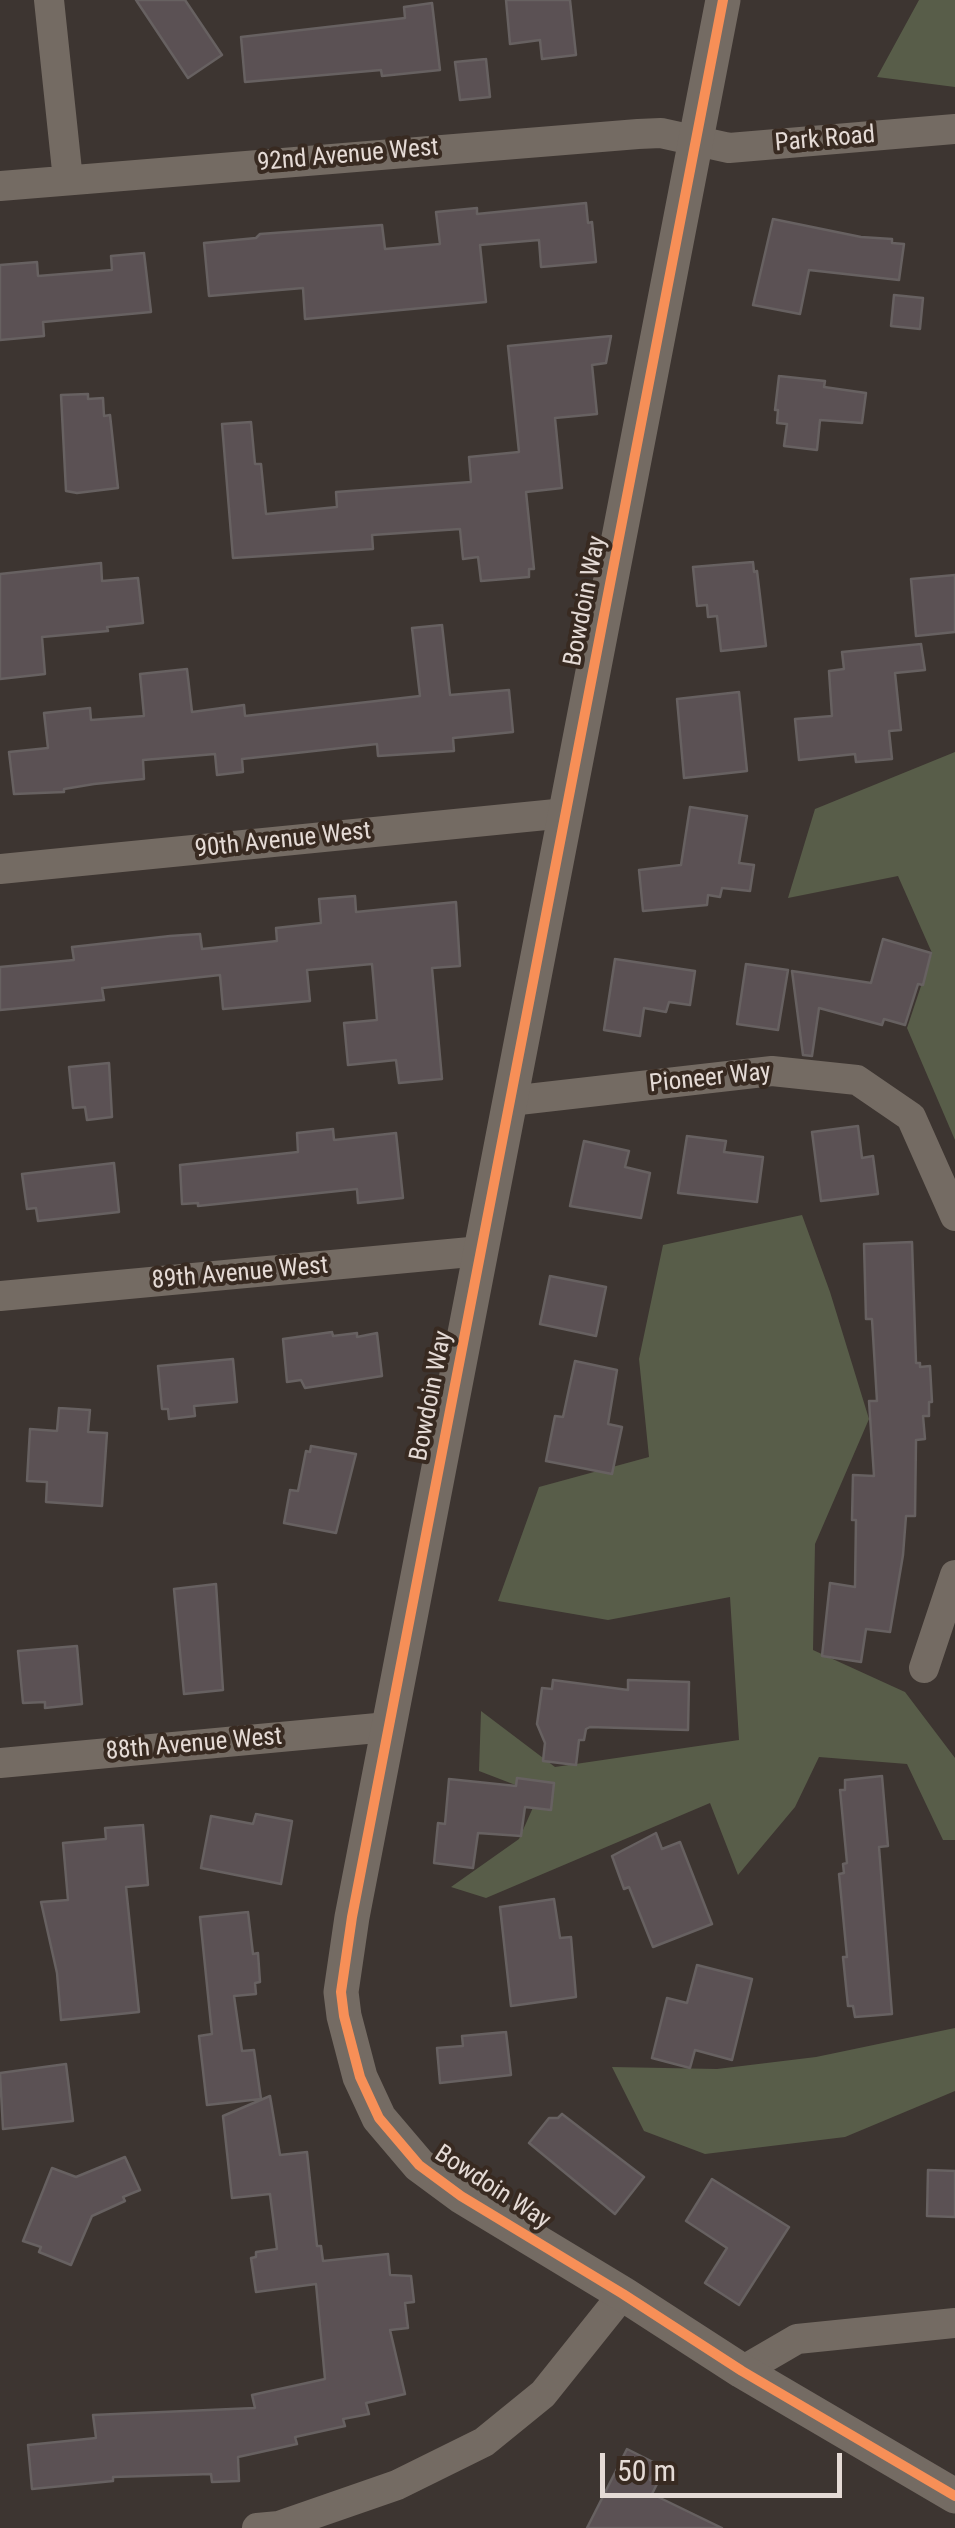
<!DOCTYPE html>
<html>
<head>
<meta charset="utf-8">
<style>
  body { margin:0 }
  #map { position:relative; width:955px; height:2528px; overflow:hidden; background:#3d3531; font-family:"Roboto Condensed",sans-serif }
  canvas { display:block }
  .scale { position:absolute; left:600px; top:2453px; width:242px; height:45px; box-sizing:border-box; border:5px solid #e5dbd6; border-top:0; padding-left:12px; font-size:30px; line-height:35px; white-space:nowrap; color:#e5dbd6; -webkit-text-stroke:8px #382a21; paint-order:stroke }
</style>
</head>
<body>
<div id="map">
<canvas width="955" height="2528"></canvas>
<div class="scale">50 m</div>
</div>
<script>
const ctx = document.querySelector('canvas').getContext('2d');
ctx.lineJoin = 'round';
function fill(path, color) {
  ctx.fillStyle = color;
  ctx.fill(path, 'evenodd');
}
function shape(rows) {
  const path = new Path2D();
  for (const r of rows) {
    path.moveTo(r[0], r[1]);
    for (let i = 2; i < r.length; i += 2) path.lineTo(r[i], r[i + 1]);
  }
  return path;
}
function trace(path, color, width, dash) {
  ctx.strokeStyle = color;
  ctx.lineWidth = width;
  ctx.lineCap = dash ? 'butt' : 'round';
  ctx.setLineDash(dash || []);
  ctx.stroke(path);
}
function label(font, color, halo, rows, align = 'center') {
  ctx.font = font + ' "Roboto Condensed",sans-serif';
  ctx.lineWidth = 8;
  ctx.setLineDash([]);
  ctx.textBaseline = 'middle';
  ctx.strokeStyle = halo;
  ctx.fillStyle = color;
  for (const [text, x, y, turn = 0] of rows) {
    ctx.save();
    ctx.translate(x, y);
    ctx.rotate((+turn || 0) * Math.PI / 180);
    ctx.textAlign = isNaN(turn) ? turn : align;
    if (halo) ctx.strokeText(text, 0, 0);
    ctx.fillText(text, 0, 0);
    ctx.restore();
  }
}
const green = shape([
  [919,0,955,0,955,87,877,77],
  [955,752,955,1140,907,1028,932,953,898,876,788,898,815,809],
  [802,1215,830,1292,869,1419,815,1544,813,1650,905,1692,955,1758,955,1840,943,1840,907,1764,819,1757,795,1807,738,1875,710,1803,486,1898,451,1887,519,1839,539,1794,479,1771,481,1711,555,1767,739,1740,730,1597,608,1620,498,1601,539,1487,649,1457,639,1359,663,1245],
  [955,2028,955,2091,845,2137,705,2154,644,2131,612,2067,717,2069,816,2057]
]);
const building = shape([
  [136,0,185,0,222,55,188,78,136,0],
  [506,0,570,0,576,55,542,59,540,40,510,44,506,0],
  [432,3,440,70,382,76,381,70,245,82,241,37,405,18,404,7,432,3],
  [486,59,490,97,460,100,455,62,486,59],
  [586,203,588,223,592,222,596,262,541,267,539,240,480,245,486,302,305,319,303,288,209,296,204,243,256,238,260,234,382,225,385,249,440,244,436,212,477,208,477,214,586,203],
  [773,219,861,237,892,239,892,243,904,244,899,280,809,270,800,314,753,305,773,219],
  [144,253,151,312,43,322,44,336,0,340,0,265,37,262,38,276,112,270,111,256,144,253],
  [894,295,923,298,920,329,891,326,894,295],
  [611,336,606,363,592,365,597,414,555,418,562,488,526,492,534,569,529,569,529,577,481,581,478,557,463,559,460,529,372,535,373,549,233,558,222,424,251,422,255,464,261,464,266,514,337,507,336,492,471,482,469,457,519,452,508,346,611,336],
  [779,376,825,381,824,387,866,393,862,423,820,420,817,450,784,446,787,424,777,423,778,410,775,410,779,376],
  [88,394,88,399,103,398,104,416,110,415,118,488,77,493,66,491,61,395,88,394],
  [753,562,754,572,757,571,766,646,721,651,717,616,708,617,707,605,697,606,693,567,753,562],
  [101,563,102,581,138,578,143,623,107,627,108,631,42,637,45,674,0,679,0,574,101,563],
  [955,575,955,632,916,636,911,579,955,575],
  [442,625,450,695,509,690,513,732,453,738,454,751,378,756,377,744,242,759,243,772,217,775,215,754,143,760,144,779,94,784,64,789,64,792,14,794,9,752,48,748,44,713,90,708,91,720,144,716,140,674,187,669,192,712,244,705,245,716,420,696,412,628,442,625],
  [921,644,925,670,895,673,901,730,889,731,892,759,856,762,855,754,799,760,795,719,832,716,829,671,844,669,842,652,921,644],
  [739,692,747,771,684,778,677,699,739,692],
  [690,807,747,816,739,863,754,865,750,891,722,888,720,897,708,895,707,905,643,911,639,870,681,865,690,807],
  [355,896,356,912,456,902,460,966,432,968,442,1079,399,1083,396,1060,348,1065,344,1023,377,1020,372,964,307,970,310,1001,223,1009,220,975,102,988,104,1000,0,1010,0,967,74,960,72,947,170,936,200,934,202,949,277,941,276,928,321,923,319,899,355,896],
  [883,939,931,953,923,985,918,984,905,1025,884,1019,882,1025,819,1008,812,1056,803,1055,792,971,871,983,883,939],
  [615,959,695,971,690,1005,669,1002,666,1012,644,1008,640,1036,604,1030,615,959],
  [746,964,788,970,778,1030,737,1024,746,964],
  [109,1063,112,1117,87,1120,85,1107,73,1108,69,1067,109,1063],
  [858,1126,862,1158,873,1156,878,1194,821,1201,812,1132,858,1126],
  [333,1129,334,1140,396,1133,403,1198,358,1203,357,1189,198,1206,198,1203,182,1204,180,1165,298,1152,297,1133,333,1129],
  [687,1136,726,1141,724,1152,763,1157,757,1202,678,1193,687,1136],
  [584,1141,629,1151,625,1167,650,1173,641,1218,570,1206,584,1141],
  [114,1163,119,1212,38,1221,36,1208,27,1209,22,1174,114,1163],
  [912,1242,916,1363,920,1363,920,1367,930,1366,932,1402,929,1402,929,1416,923,1416,925,1439,916,1440,915,1516,906,1516,903,1555,890,1632,866,1629,861,1662,822,1656,830,1583,855,1587,856,1520,852,1520,853,1475,874,1476,869,1401,877,1401,872,1319,866,1319,864,1244,912,1242],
  [550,1276,606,1287,596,1336,540,1324,550,1276],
  [332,1332,333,1336,357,1333,357,1337,377,1333,382,1376,305,1388,301,1380,287,1382,283,1339,332,1332],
  [233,1359,237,1402,194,1406,195,1416,169,1419,168,1409,162,1409,158,1366,233,1359],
  [575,1361,617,1370,608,1424,622,1427,612,1474,546,1461,555,1416,563,1417,575,1361],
  [59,1408,90,1410,88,1432,107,1433,102,1506,46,1502,47,1482,27,1481,30,1429,57,1431,59,1408],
  [311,1446,356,1454,336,1533,284,1523,290,1490,298,1491,306,1451,310,1452,311,1446],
  [216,1584,223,1690,184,1694,174,1589,216,1584],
  [77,1646,82,1704,45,1708,45,1702,23,1703,18,1651,77,1646],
  [553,1680,628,1690,628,1680,689,1682,688,1730,590,1727,586,1729,584,1740,579,1740,576,1765,543,1761,545,1743,537,1724,542,1688,552,1689,553,1680],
  [882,1776,888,1846,879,1847,892,2014,855,2017,853,2006,848,2006,843,1957,847,1957,839,1874,844,1873,843,1864,847,1863,840,1790,845,1790,845,1780,882,1776],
  [517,1778,554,1783,551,1810,525,1807,521,1836,478,1833,473,1868,434,1863,438,1823,445,1824,449,1779,516,1786,517,1778],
  [256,1814,292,1821,281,1884,201,1868,211,1816,253,1824,256,1814],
  [143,1825,148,1885,126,1887,139,2012,61,2020,57,1973,41,1902,68,1900,63,1843,106,1839,105,1828,143,1825],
  [656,1833,662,1849,680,1842,712,1924,653,1947,629,1887,624,1889,612,1856,656,1833],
  [554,1899,560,1938,571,1937,576,1997,511,2006,500,1907,554,1899],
  [248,1912,253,1954,258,1953,260,1982,255,1983,256,1994,234,1996,242,2051,254,2050,261,2099,207,2105,199,2036,212,2034,200,1917,248,1912],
  [697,1965,752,1979,732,2060,695,2050,690,2068,652,2058,667,1998,687,2003,697,1965],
  [506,2032,511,2075,440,2083,437,2048,463,2046,462,2036,506,2032],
  [66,2064,73,2121,3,2129,0,2073,66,2064],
  [270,2096,280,2155,307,2152,317,2246,321,2246,323,2261,388,2254,390,2275,411,2276,414,2302,405,2303,408,2328,390,2330,405,2394,366,2403,369,2414,343,2419,345,2426,295,2437,297,2444,238,2457,239,2481,212,2482,211,2474,113,2477,113,2481,32,2489,28,2445,96,2438,93,2415,255,2408,252,2395,325,2379,316,2284,256,2292,251,2258,256,2257,256,2252,277,2249,270,2194,232,2198,223,2116,270,2096],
  [562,2114,644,2177,615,2214,529,2143,549,2118,558,2118,562,2114],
  [125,2157,140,2190,123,2197,125,2201,92,2216,71,2265,39,2252,41,2247,23,2241,52,2168,76,2177,125,2157],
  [928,2170,955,2171,955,2217,927,2216,928,2170],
  [712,2179,789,2227,739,2305,705,2283,727,2248,686,2221,712,2179],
  [627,2449,659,2465,650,2480,657,2484,652,2494,722,2528,587,2528,627,2449]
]);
const minor = shape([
  [49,0,68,180],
  [0,186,638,134,661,133,729,148,955,129],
  [0,869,566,813],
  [510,1101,772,1071,857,1080,911,1117,955,1216],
  [0,1296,481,1251],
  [924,1668,955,1575],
  [0,1763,388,1727],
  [742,2371,797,2339,955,2323],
  [257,2528,279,2526,397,2485,484,2442,543,2394,623,2294]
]);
const tertiary = shape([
  [723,0,352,1917,341,1992,344,2016,360,2077,379,2118,419,2165,461,2196,623,2294,742,2371,955,2496]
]);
const cycleway = shape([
  [723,0,352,1917,341,1992,344,2016,360,2077,379,2118,419,2165,461,2196,623,2294,742,2371,955,2496]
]);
const streetNames = [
  ["Park Road",825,140,-5],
  ["92nd Avenue West",348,156,-5],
  ["Bowdoin Way",586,601,-79],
  ["90th Avenue West",283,841,-6],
  ["Pioneer Way",710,1079,-6],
  ["89th Avenue West",240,1274,-5],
  ["Bowdoin Way",432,1396,-79],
  ["88th Avenue West",194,1745,-5],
  ["Bowdoin Way",492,2188,33]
];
fill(green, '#585d49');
fill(building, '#5b5154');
trace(building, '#676161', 2.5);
trace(minor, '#746b63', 30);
trace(tertiary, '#746b63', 35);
trace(cycleway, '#f78f57', 10);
label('25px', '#e5dbd6', '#382a21', streetNames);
</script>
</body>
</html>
